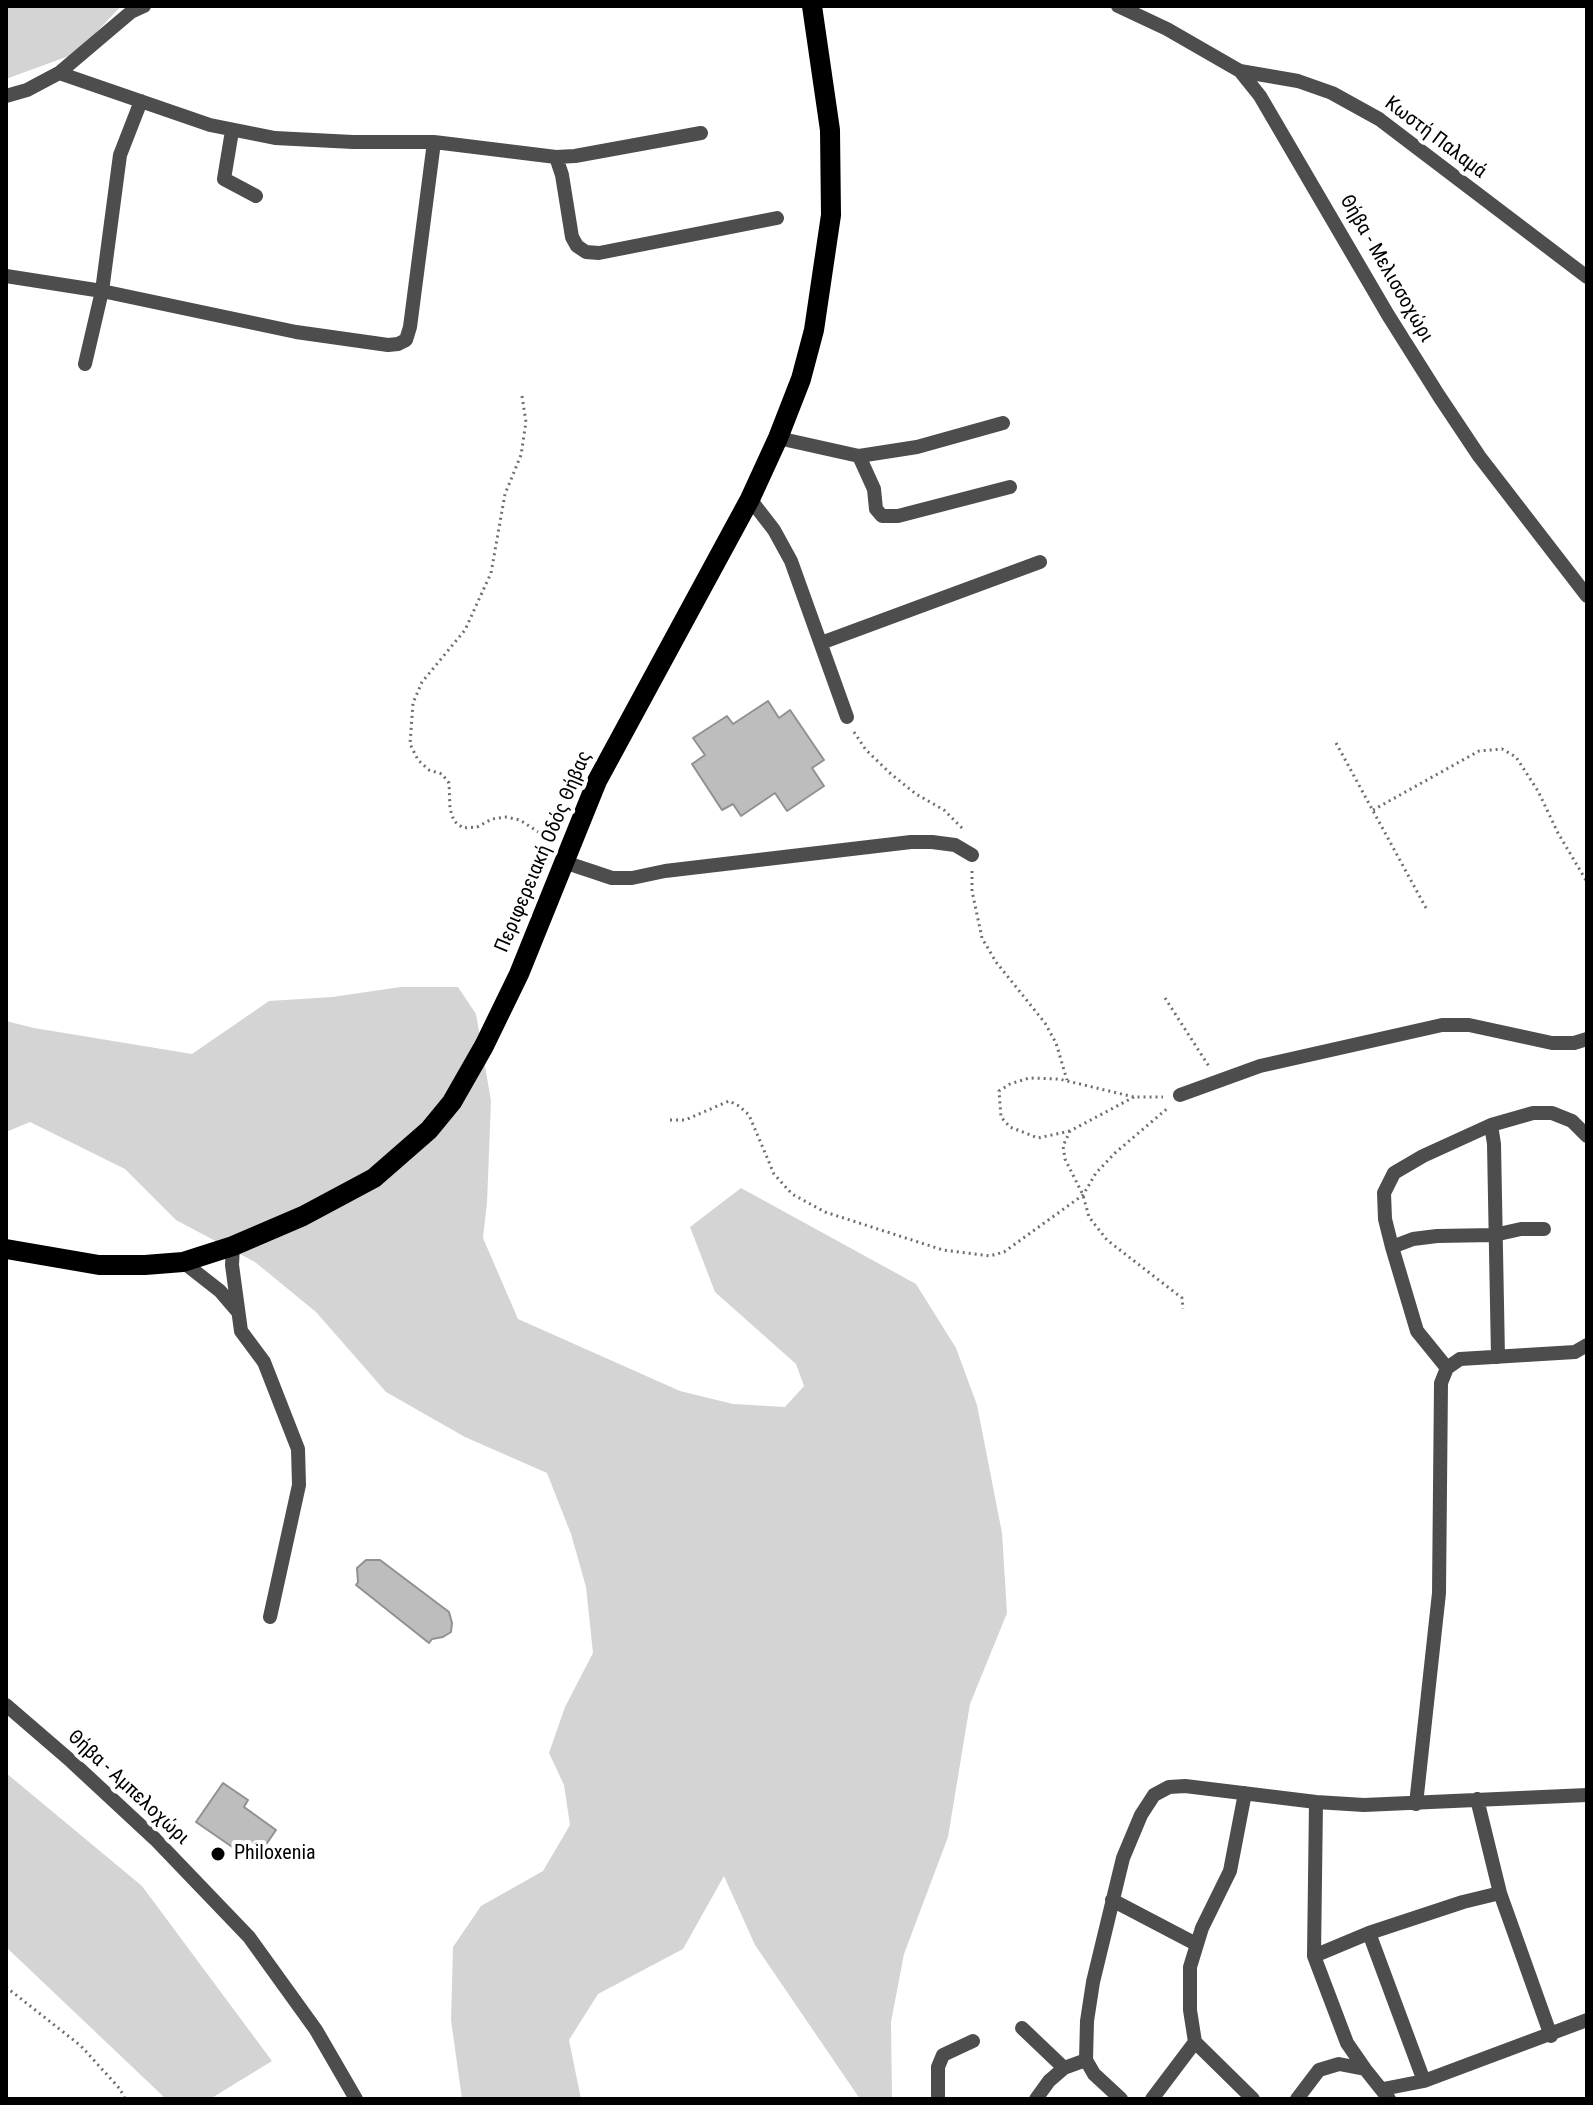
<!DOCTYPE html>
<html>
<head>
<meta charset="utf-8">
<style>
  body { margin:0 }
  #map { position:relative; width:1593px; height:2105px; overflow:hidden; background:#fff; font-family:"Roboto Condensed",sans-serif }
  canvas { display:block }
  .frame { position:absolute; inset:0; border:8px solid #000; pointer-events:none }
</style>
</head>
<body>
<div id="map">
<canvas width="1593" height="2105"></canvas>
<div class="frame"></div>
</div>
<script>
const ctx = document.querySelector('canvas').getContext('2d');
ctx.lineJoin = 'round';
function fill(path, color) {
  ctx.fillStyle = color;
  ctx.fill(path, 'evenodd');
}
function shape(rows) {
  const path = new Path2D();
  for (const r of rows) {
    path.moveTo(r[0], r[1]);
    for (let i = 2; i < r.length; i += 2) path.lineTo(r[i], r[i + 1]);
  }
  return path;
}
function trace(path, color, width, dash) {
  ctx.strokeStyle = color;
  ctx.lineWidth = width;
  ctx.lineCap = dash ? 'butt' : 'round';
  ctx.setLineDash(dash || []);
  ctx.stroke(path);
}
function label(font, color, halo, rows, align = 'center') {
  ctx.font = font + ' "Roboto Condensed",sans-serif';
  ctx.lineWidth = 8;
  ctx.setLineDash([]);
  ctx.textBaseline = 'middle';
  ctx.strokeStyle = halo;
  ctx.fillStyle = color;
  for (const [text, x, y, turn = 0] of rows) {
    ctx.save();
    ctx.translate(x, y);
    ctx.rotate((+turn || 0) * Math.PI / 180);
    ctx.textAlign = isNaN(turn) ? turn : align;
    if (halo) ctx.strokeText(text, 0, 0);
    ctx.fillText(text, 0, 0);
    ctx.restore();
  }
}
const green = shape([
  [6,6,121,6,77,53,6,79],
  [401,987,458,987,476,1014,491,1101,487,1203,483,1238,518,1319,680,1391,733,1404,785,1407,804,1386,796,1364,715,1292,690,1227,741,1188,916,1284,956,1348,977,1405,1002,1533,1007,1613,970,1704,948,1837,904,1954,891,2022,892,2097,860,2099,755,1945,724,1876,683,1949,598,1994,569,2040,581,2099,462,2099,451,2020,453,1947,481,1906,543,1871,570,1825,564,1785,549,1753,565,1707,593,1653,586,1587,571,1534,547,1473,465,1437,386,1392,316,1312,255,1262,176,1220,125,1169,30,1122,6,1132,6,1021,34,1028,192,1054,269,1001,332,997],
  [6,1773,142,1886,272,2061,210,2099,166,2099,6,1947]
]);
const building = shape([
  [768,701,779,718,790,710,824,760,812,768,824,786,787,811,775,793,741,816,733,804,722,810,692,764,705,755,693,738,727,716,733,724,768,701],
  [366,1560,380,1560,449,1612,452,1623,451,1632,443,1637,432,1639,429,1643,356,1585,358,1582,357,1568,366,1560],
  [223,1783,248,1800,244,1807,276,1830,254,1862,196,1822,223,1783]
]);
const path = shape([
  [522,396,526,422,521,455,505,494,491,573,465,630,422,682,413,703,410,744,418,760,429,770,442,774,449,783,450,809,454,821,463,828,477,827,492,819,506,817,520,820,552,841],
  [854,732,866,750,891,774,916,794,944,810,963,829],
  [1336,743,1426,908],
  [1373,810,1479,751,1502,749,1516,757,1538,791,1558,833,1587,882],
  [972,871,972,891,982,938,996,962,1045,1023,1056,1043,1067,1080],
  [1165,998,1210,1068],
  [1134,1097,1070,1131,1063,1146,1065,1159,1083,1195,1089,1217,1107,1240,1182,1298,1183,1309],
  [670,1120,685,1120,729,1101,739,1106,749,1115,774,1174,792,1194,825,1212,943,1250,990,1256,1004,1252,1083,1195,1096,1173,1115,1153,1169,1107],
  [1070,1131,1038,1138,1010,1127,1001,1117,999,1091,1010,1084,1029,1078,1059,1079,1134,1097,1163,1097],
  [6,1987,81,2046,120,2089,125,2099]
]);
const minor = shape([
  [1118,6,1167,29,1240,71,1260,96,1388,315,1439,396,1479,456,1587,596],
  [1240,71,1298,81,1332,93,1379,119,1587,277],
  [59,73,210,125,275,138,353,142,434,142,556,157,575,156,701,133],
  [6,96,27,90,59,73,131,12,144,6],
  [232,131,224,179,256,196],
  [556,157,562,175,572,237,577,246,586,252,599,253,777,218],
  [6,276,102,291,296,332,388,345,398,344,406,340,410,327,434,142],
  [85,364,102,291,120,155,141,101],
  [778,438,859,456,917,447,1003,423],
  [859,456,874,489,876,509,882,516,898,516,1010,487],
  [750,499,774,530,791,561,847,717],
  [821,643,1040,562],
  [564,862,612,878,632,878,665,871,911,842,932,842,955,845,972,855],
  [1180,1095,1260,1066,1442,1025,1469,1025,1552,1043,1574,1043,1587,1039],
  [1491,1125,1494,1144,1498,1357],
  [233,1246,232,1265,241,1331,264,1362,298,1449,299,1485,270,1617],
  [1392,1247,1413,1239,1437,1236,1494,1235,1521,1229,1544,1229],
  [183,1262,220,1291,238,1312],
  [1447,1368,1417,1331,1392,1247,1385,1219,1384,1193,1394,1173,1423,1156,1491,1125,1533,1113,1552,1113,1572,1121,1587,1136],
  [6,1705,71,1761,155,1839,249,1937,316,2030,356,2099],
  [1245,1793,1230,1871,1202,1928,1190,1967,1190,2010,1195,2042,1253,2099],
  [1477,1799,1500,1893,1551,2036],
  [1416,1804,1439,1593,1441,1383,1447,1368,1460,1359,1575,1352,1587,1345],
  [1112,1900,1196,1944],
  [1369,1933,1424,2081],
  [1314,1956,1316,1802],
  [1022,2028,1064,2068],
  [1365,2069,1347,2043,1314,1956,1369,1933,1463,1902,1500,1893],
  [1383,2089,1424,2081,1587,2020],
  [938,2099,938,2067,943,2055,973,2041],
  [1036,2099,1049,2081,1064,2068,1086,2060],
  [1121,2099,1094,2074,1086,2060,1087,2021,1093,1982,1123,1858,1141,1815,1154,1795,1169,1787,1185,1786,1316,1802,1364,1805,1587,1795],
  [1152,2099,1195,2042],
  [1297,2099,1319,2070,1339,2064,1365,2069,1389,2099]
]);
const major = shape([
  [6,1249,99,1265,145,1265,183,1262,233,1246,303,1216,374,1178,429,1130,452,1102,484,1046,519,974,597,781,750,499,778,438,801,379,814,330,831,215,830,130,812,6]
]);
const markers = [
  [218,1854,8,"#000"]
];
const streetNames = [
  ["Κωστή Παλαμά",1435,138,37],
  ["Θήβα - Μελισσοχώρι",1386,269,60],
  ["Περιφερειακή Οδός Θήβας",544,852,-67],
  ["Θήβα - Αμπελοχώρι",128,1788,43]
];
const poiNames = [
  ["Philoxenia",234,1854]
];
fill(green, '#d4d4d4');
fill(building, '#bdbdbd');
trace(building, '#919191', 2);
trace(path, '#6f6f6f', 3, [2, 4]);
trace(minor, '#4d4d4d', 14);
trace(major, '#000', 20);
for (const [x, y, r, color] of markers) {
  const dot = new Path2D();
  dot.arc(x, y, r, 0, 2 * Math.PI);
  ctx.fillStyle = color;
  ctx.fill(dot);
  trace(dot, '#fff', 3);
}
label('20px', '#000', '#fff', streetNames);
label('20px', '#000', '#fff', poiNames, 'left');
</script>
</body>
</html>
